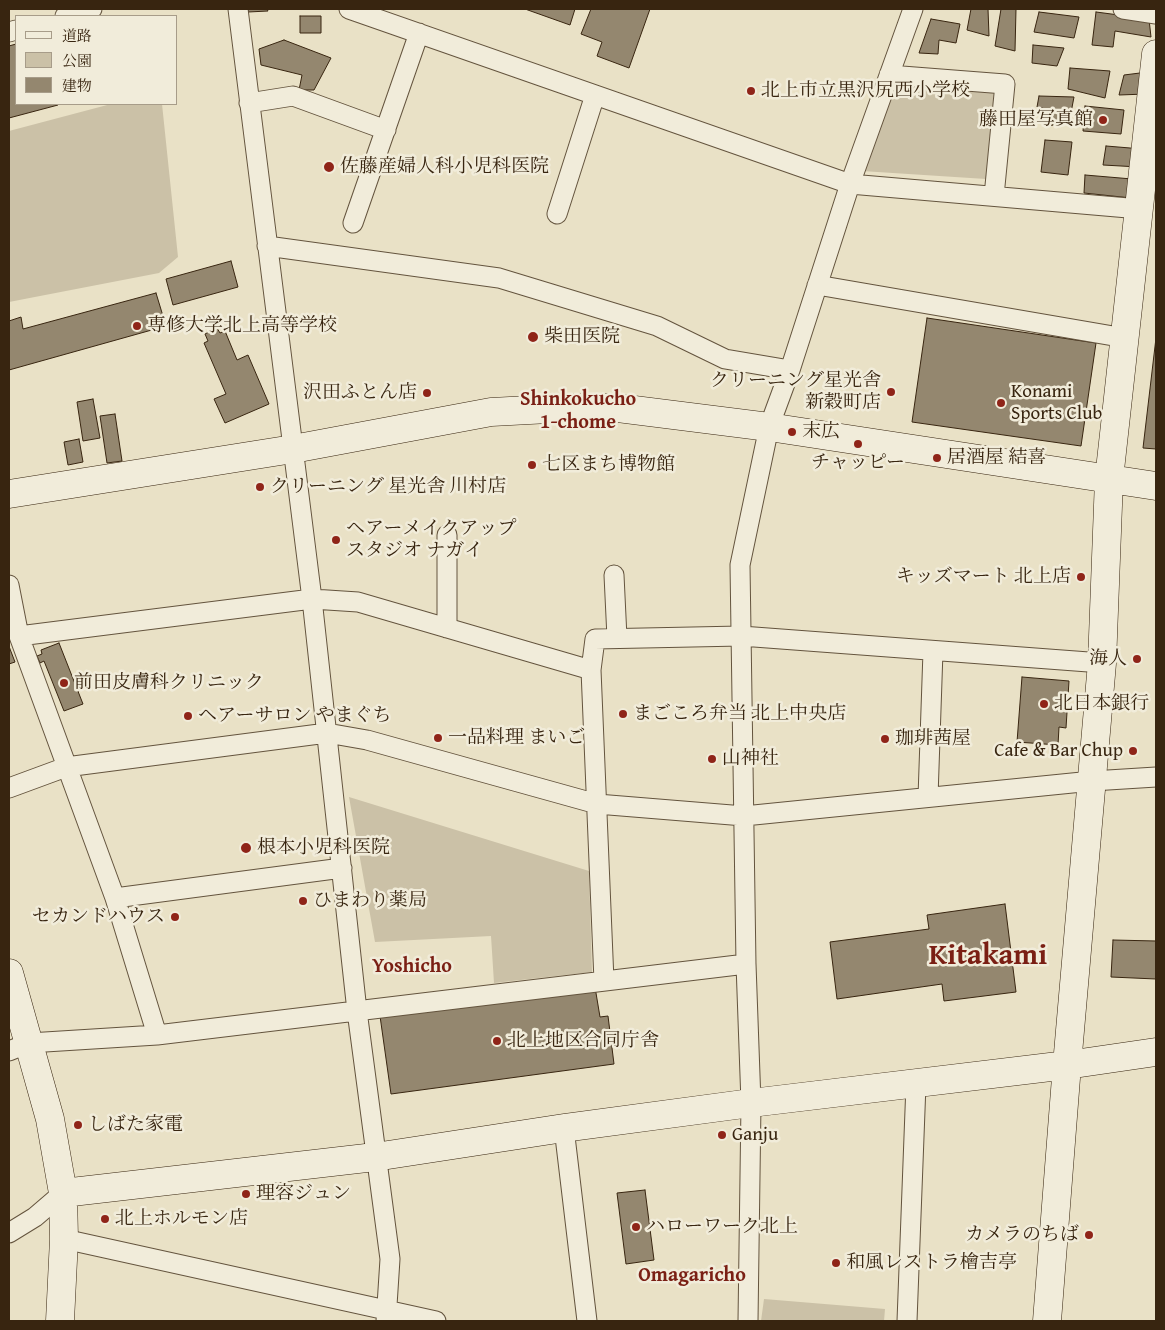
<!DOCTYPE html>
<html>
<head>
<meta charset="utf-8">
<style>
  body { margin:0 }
  #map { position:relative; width:1165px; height:1330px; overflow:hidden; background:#e9e1c6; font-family:"Gentium Book Plus","Noto Serif JP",serif }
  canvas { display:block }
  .frame { position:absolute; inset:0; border:10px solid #382510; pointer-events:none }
  .legend { position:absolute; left:15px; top:15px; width:162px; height:90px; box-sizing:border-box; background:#f1ecda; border:1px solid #a79c89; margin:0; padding:6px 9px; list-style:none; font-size:15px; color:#382510 }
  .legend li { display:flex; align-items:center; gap:10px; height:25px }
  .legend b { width:25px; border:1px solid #a79c89 }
</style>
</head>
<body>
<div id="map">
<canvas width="1165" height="1330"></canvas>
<div class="frame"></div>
<ul class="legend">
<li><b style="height:6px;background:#f1ecda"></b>道路</li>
<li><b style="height:14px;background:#cbc1a7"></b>公園</li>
<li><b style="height:14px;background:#94876f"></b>建物</li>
</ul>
</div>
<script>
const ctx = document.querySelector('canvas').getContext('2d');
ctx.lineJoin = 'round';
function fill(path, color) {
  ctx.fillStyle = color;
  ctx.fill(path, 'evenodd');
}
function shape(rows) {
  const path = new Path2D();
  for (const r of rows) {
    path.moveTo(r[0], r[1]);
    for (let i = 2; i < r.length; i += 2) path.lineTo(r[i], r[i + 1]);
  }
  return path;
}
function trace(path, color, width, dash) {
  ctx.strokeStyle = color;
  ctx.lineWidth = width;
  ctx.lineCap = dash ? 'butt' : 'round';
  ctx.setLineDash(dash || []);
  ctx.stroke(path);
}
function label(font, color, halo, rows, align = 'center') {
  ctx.font = font + ' "Gentium Book Plus","Noto Serif JP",serif';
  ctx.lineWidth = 5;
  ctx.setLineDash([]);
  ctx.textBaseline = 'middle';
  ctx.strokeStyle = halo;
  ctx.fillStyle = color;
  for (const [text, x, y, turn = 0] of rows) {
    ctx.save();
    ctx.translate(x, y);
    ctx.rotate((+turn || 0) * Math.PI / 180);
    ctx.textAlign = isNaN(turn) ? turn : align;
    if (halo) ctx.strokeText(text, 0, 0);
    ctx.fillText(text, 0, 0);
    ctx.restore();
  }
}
const green = shape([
  [896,81,994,92,986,179,862,171],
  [111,104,162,104,178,257,159,273,9,302,9,131],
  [349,797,589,871,592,972,494,983,491,936,375,942],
  [764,1299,885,1309,884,1321,761,1321]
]);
const building = shape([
  [248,9,267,9,268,11,248,12,248,9],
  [525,9,575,9,570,25,525,9],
  [591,9,650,9,629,68,597,56,602,42,581,34,591,9],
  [971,9,988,9,989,36,967,30,971,9],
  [1001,9,1016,9,1015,51,995,46,1001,9],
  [1039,12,1079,17,1074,38,1034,32,1039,12],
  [1096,12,1149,19,1151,37,1115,31,1113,47,1092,45,1096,12],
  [300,16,321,16,321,33,300,33,300,16],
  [931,19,960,24,956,43,939,40,938,54,919,53,931,19],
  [284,40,331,58,314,90,299,90,302,75,261,65,259,49,284,40],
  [16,44,16,104,57,104,58,105,9,118,9,46,16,44],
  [1033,45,1064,48,1057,66,1032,63,1033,45],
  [1070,68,1110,71,1105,98,1068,89,1070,68],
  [1148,72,1146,94,1119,95,1124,75,1148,72],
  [1039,96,1074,97,1069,123,1046,126,1050,110,1037,107,1039,96],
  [1085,106,1124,110,1121,134,1083,131,1085,106],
  [1045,140,1072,142,1068,175,1041,172,1045,140],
  [1106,146,1142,149,1139,167,1103,165,1106,146],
  [1085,175,1132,179,1131,198,1084,193,1085,175],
  [231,261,238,287,173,305,166,279,231,261],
  [156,293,166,326,9,370,9,321,21,317,23,329,156,293],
  [927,318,1096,343,1081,446,912,422,927,318],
  [217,328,220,333,225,331,237,360,248,355,269,404,225,423,214,399,226,394,204,343,208,341,205,334,217,328],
  [1156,338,1156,449,1143,448,1156,338],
  [93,399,100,438,83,441,77,402,93,399],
  [115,414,122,461,107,463,100,416,115,414],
  [79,439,83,462,68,465,64,442,79,439],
  [59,643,83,704,64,711,44,661,40,663,37,656,42,654,41,650,59,643],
  [10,649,15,662,9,664,9,650,10,649],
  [1022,677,1069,681,1066,728,1059,727,1058,745,1017,742,1022,677],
  [1005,904,1016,992,944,1001,942,984,837,999,830,942,929,929,927,915,1005,904],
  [1113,940,1156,941,1156,979,1111,977,1113,940],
  [595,987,600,1017,608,1016,614,1064,391,1094,380,1016,595,987],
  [645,1190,654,1260,626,1264,617,1193,645,1190]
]);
const street = shape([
  [238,9,312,599,357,1011,390,1259,386,1321],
  [349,9,850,184,1140,209],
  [1123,9,1156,14],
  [65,16,92,9],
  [9,32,16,30],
  [889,75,1005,84,994,196],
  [249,103,293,96,386,130],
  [557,214,595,95],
  [353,223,419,33],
  [267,246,499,278,657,326,725,359,790,370],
  [817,285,1125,338],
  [614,575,617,638],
  [9,585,19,636,115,898,157,1035],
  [447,628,447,535],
  [19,636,312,599,358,602,591,670],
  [9,788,66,767,327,733,367,740,597,804,744,816,1092,781,1156,777],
  [928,797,933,651],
  [115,898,342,868],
  [604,981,591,670,595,639,741,636,1102,663],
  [9,1051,29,1043,157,1035,746,964],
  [564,1128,587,1321],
  [9,1233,35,1217,63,1193],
  [64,1239,436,1321],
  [748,1321,751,1103,746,964,740,565,769,427,790,370,850,184,913,9],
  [907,1321,916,1084]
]);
const secondary = shape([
  [9,494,293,449,491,412,568,408,618,408,769,427,1156,486],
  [9,973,50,1119,63,1193,64,1239,60,1321],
  [63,1193,375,1157,564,1128,751,1103,1067,1065,1156,1052],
  [1047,1321,1067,1065,1102,663,1109,479,1156,54]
]);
const markers = [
  [751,91,5,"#8f2418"],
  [1103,120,5,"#8f2418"],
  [329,167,6,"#8f2418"],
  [137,326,5,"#8f2418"],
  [533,337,6,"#8f2418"],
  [891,392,5,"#8f2418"],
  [427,393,5,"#8f2418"],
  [1001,403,5,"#8f2418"],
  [792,432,5,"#8f2418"],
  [858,444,5,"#8f2418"],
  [937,458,5,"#8f2418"],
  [532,465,5,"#8f2418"],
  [260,487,5,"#8f2418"],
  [336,540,5,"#8f2418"],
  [1081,577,5,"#8f2418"],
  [1137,659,5,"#8f2418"],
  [64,683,5,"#8f2418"],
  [1044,704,5,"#8f2418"],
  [623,714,5,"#8f2418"],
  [188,716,5,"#8f2418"],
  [438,738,5,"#8f2418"],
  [885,739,5,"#8f2418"],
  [1133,751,5,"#8f2418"],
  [712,759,5,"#8f2418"],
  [246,848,6,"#8f2418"],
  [303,901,5,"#8f2418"],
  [175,917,5,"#8f2418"],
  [497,1041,5,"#8f2418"],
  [78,1125,5,"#8f2418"],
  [722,1135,5,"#8f2418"],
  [246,1194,5,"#8f2418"],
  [105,1219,5,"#8f2418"],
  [636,1227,5,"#8f2418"],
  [1089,1235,5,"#8f2418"],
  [836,1263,5,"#8f2418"]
];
const poiNames = [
  ["北上市立黒沢尻西小学校",761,91],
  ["藤田屋写真館",1093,120,"right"],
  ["佐藤産婦人科小児科医院",340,167],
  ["専修大学北上高等学校",147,326],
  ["柴田医院",544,337],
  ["クリーニング星光舎",881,381,"right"],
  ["新穀町店",881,403,"right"],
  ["Konami",1011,392],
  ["Sports Club",1011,414],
  ["沢田ふとん店",417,393,"right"],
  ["末広",802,432],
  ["居酒屋 結喜",947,458],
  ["チャッピー",858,463,"center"],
  ["七区まち博物館",542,465],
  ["クリーニング 星光舎 川村店",270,487],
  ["ヘアーメイクアップ",346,529],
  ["スタジオ ナガイ",346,551],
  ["キッズマート 北上店",1071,577,"right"],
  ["海人",1127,659,"right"],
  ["前田皮膚科クリニック",74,683],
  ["北日本銀行",1054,704],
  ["まごころ弁当 北上中央店",633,714],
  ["ヘアーサロン やまぐち",198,716],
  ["一品料理 まいご",448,738],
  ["珈琲茜屋",895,739],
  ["Cafe & Bar Chup",1123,751,"right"],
  ["山神社",722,759],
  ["根本小児科医院",257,848],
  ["ひまわり薬局",313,901],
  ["セカンドハウス",165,917,"right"],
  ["北上地区合同庁舎",507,1041],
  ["しばた家電",88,1125],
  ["Ganju",732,1135],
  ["理容ジュン",256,1194],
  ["北上ホルモン店",115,1219],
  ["ハローワーク北上",646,1227],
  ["カメラのちば",1079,1235,"right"],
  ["和風レストラ檜吉亭",846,1263]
];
const neighbourhoodNames = [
  ["Shinkokucho",578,400],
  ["1-chome",578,423],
  ["Yoshicho",412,967],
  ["Omagaricho",692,1276]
];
const townNames = [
  ["Kitakami",988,957]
];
fill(green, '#cbc1a7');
fill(building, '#94876f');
trace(building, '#382510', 1);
trace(street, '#64543e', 21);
trace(secondary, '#382510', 29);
trace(street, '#f1ecda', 19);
trace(secondary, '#f1ecda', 28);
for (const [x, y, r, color] of markers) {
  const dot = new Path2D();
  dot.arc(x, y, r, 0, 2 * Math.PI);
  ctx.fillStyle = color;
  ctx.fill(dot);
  trace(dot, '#f1ecda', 2);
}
label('19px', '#382510', '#f1ecda', poiNames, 'left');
label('bold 20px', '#7a1f14', '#f1ecda', neighbourhoodNames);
label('bold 29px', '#7a1f14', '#f1ecda', townNames);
</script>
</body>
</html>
